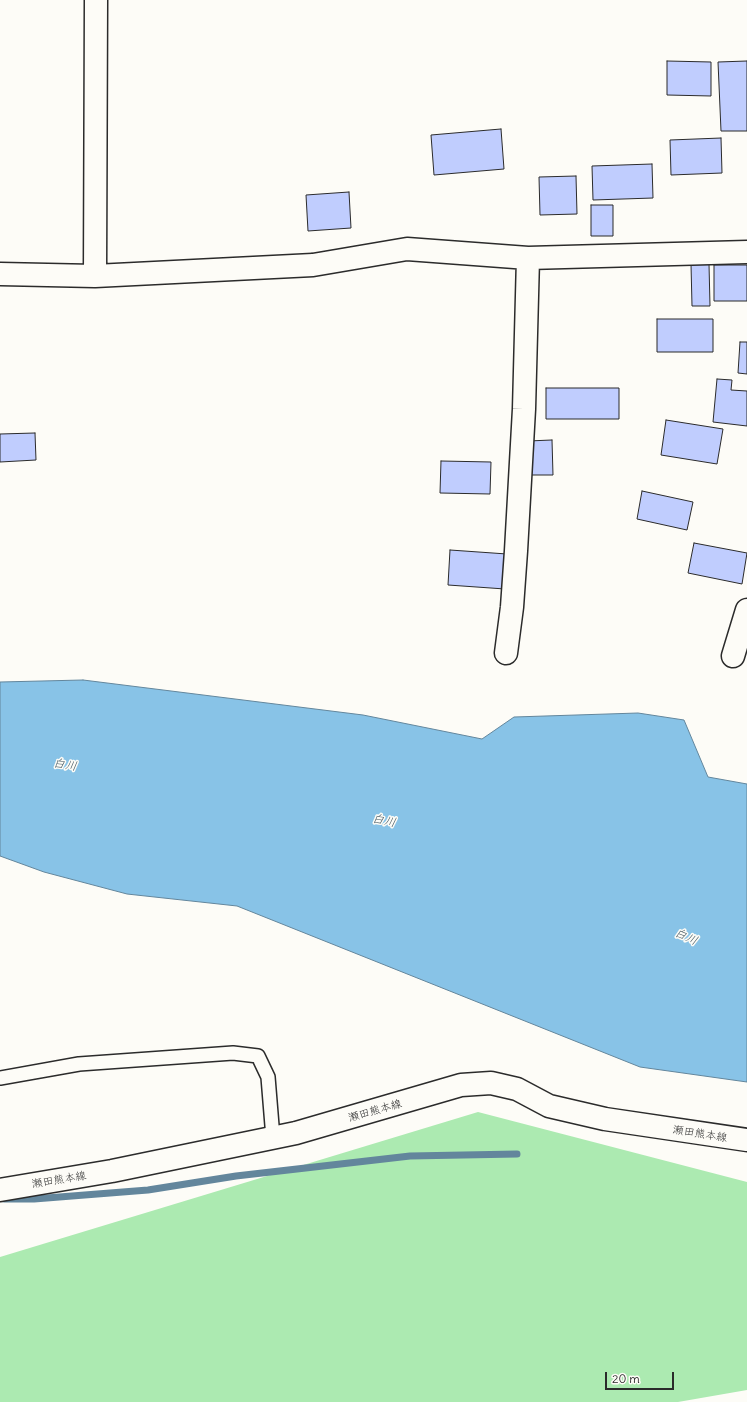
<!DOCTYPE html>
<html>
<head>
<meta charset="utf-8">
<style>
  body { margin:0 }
  #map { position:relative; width:747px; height:1402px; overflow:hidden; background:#fdfcf7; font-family:Delius,sans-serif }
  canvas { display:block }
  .scale { position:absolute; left:605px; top:1372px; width:69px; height:18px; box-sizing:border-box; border:2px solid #2b2b2b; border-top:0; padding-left:5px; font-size:12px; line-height:14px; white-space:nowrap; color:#2b2b2b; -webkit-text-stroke:3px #fdfcf7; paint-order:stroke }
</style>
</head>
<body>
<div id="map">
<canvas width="747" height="1402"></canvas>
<div class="scale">20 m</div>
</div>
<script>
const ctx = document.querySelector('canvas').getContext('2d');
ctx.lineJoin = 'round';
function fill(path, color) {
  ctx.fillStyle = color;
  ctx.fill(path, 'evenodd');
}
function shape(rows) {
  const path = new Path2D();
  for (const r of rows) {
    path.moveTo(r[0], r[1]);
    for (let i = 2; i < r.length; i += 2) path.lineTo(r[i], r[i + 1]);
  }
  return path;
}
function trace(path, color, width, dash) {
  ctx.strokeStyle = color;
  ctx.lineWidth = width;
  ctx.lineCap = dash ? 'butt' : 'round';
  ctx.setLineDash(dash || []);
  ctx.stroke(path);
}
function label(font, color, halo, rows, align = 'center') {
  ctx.font = font + ' Delius,"Klee One",sans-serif';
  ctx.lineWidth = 3;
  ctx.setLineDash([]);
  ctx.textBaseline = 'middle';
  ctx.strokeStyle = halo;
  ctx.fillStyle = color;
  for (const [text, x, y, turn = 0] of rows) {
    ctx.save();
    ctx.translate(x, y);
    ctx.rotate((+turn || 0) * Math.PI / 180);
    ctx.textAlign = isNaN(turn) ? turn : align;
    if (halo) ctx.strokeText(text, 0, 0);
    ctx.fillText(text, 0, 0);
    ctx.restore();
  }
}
const green = shape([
  [478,1112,747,1182,747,1390,678,1402,0,1402,0,1257]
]);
const water = shape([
  [83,680,363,715,482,739,514,717,638,713,684,720,708,777,747,784,747,1082,640,1067,237,906,127,894,44,872,0,856,0,682,83,680]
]);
const stream = shape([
  [4,1199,34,1199,148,1190,236,1176,410,1156,517,1154]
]);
const building = shape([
  [667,61,711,62,711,96,667,95,667,61],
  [747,61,747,131,721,131,718,62,747,61],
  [501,129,504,169,434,175,431,135,501,129],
  [721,138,722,173,671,175,670,140,721,138],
  [652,164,653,198,593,200,592,166,652,164],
  [576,176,577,214,540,215,539,177,576,176],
  [349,192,351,228,308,231,306,195,349,192],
  [591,205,613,205,613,236,591,236,591,205],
  [691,264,709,264,710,306,692,306,691,264],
  [714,265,747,265,747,301,714,301,714,265],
  [657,319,713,319,713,352,657,352,657,319],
  [740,342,747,342,747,374,738,373,740,342],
  [717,379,732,380,731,390,747,391,747,426,713,422,717,379],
  [546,388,619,388,619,419,546,419,546,388],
  [666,420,723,429,717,464,661,455,666,420],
  [35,433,36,460,0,462,0,434,35,433],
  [552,440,553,475,529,475,528,441,552,440],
  [441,461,491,462,490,494,440,493,441,461],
  [642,491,693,502,687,530,637,519,642,491],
  [694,543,747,553,742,584,688,573,694,543],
  [450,550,507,554,505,589,448,585,450,550]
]);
const service = shape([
  [0,1078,79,1064,233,1053,258,1056,268,1077,273,1138]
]);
const minor = shape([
  [0,274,95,276,313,265,407,249,528,258,747,252],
  [95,276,96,0],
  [506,653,512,607,516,551,524,409,528,258],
  [733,656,747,610]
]);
const secondary = shape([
  [0,1190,112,1171,296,1133,461,1085,491,1083,517,1089,549,1106,605,1119,747,1140]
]);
const streetNames = [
  ["瀬田熊本線",375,1111,-16],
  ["瀬田熊本線",700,1134,9],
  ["瀬田熊本線",59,1180,-9]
];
const waterNames = [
  ["白川",65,765,9],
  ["白川",384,821,12],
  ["白川",686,937,24]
];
fill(green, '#aceab1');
fill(water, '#88c3e7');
trace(water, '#63869c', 1);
trace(stream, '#63869c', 7);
fill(building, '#c0cdfe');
trace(building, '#2b2b2b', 1);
trace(service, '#2b2b2b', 16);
trace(minor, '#2b2b2b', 25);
trace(secondary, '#2b2b2b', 25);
trace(service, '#fdfcf7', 13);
trace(minor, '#fdfcf7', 22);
trace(secondary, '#fdfcf7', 22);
label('11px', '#2b2b2b', '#fdfcf7', streetNames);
label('italic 12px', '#475963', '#fdfcf7', waterNames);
</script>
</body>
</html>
